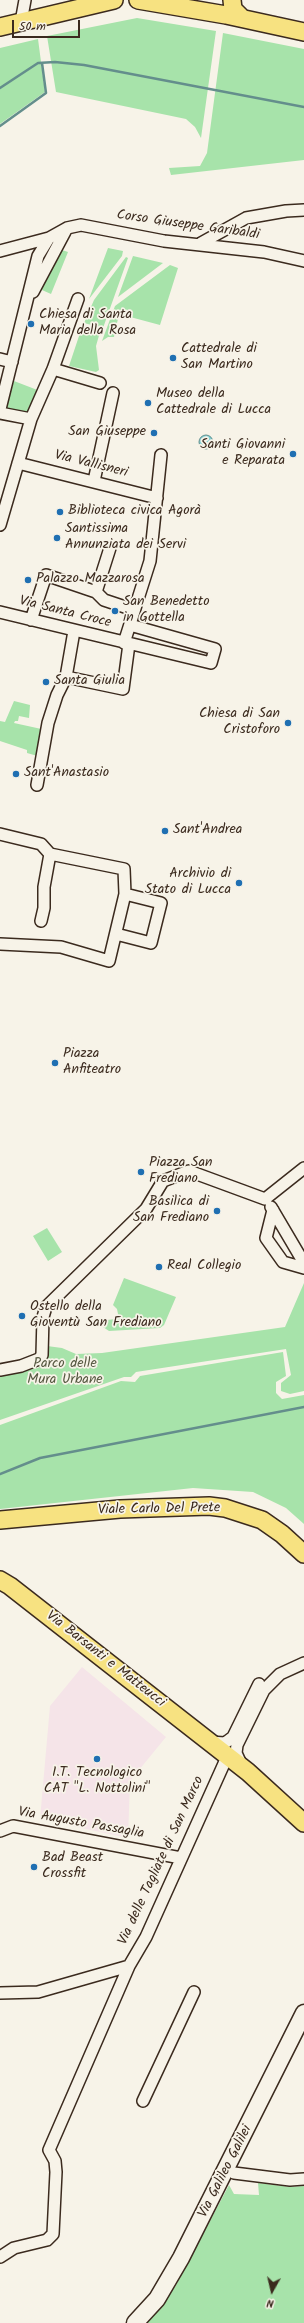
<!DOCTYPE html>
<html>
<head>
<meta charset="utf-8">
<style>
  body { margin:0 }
  #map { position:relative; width:304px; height:2323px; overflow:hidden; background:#f7f3e8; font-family:Kalam,sans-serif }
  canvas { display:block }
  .north { position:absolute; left:252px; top:2271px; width:40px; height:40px; -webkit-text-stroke:3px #f7f3e8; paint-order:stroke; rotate:188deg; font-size:11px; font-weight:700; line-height:16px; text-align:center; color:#3b2a1e }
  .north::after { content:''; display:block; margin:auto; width:14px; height:18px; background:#3b2a1e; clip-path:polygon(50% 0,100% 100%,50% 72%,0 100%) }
  .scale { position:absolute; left:12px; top:20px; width:68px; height:18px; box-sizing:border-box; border:2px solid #3b2a1e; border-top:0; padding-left:5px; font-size:12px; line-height:14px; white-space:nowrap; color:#3b2a1e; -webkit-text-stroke:3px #f7f3e8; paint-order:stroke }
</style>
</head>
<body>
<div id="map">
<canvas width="304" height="2323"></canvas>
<div class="north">N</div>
<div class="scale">50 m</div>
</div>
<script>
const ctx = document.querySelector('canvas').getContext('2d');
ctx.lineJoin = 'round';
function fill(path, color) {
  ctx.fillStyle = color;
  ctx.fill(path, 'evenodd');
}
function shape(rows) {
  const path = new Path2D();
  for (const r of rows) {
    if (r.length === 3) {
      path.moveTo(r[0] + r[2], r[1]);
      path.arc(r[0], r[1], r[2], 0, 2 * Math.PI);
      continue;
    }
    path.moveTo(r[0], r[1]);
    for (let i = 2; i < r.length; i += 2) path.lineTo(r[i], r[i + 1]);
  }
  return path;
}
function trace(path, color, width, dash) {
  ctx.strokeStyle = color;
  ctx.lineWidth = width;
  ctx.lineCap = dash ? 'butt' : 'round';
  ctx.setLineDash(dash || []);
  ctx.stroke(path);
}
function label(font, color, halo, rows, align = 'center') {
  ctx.font = font + ' Kalam,sans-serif';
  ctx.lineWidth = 3.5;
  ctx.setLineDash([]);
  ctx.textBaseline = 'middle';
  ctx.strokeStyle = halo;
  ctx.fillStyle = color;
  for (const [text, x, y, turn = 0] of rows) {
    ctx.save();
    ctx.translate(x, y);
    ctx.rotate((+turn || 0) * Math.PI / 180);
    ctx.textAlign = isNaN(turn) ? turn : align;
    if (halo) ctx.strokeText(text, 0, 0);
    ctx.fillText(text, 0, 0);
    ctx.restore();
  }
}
const built = shape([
  [82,1667,166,1737,130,1781,128,1838,40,1819,50,1706]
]);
const green = shape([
  [137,18,216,31,201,138,195,127,186,119,56,92,47,36],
  [223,33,304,49,304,160,171,175,169,168,200,166,207,153],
  [38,39,45,92,0,124,0,48],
  [108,248,123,251,122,256,89,299],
  [62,250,68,252,51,294,42,290,45,279],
  [133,256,163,263,118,297],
  [126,257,128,258,103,328,84,323,94,300],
  [170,265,178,268,160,325,119,314,114,337,108,337,102,341,115,306],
  [82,327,100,332,96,346,99,370,96,372,69,366],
  [14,381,40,391,30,415,5,410],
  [14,701,30,705,29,718,19,716,18,721,15,721,14,723,46,730,41,757,27,753,27,750,0,741,0,721,5,722],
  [47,1228,62,1252,48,1261,33,1236],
  [124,1278,176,1297,164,1325,160,1328,109,1331,103,1327,107,1320,116,1319,118,1314,117,1309,113,1305],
  [304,1283,304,1391,290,1394,281,1391,281,1383,291,1375,286,1349,136,1372,131,1377,124,1377,0,1420,0,1375,38,1368,44,1364,46,1358,47,1346,62,1348,76,1354,102,1353,285,1327],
  [283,1352,286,1376,276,1382,276,1393,282,1399,304,1395,304,1524,286,1508,253,1492,193,1488,0,1509,0,1425,121,1381,135,1382,140,1376],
  [258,2183,290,2187,304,2186,304,2323,143,2323,175,2287,229,2185,234,2194,259,2195]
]);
const water = shape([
  [206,442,7]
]);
const stream = shape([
  [0,88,38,63,55,62,84,65,304,107],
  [0,126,46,93,42,63],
  [0,1474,40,1458,304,1407]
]);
const street = shape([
  [21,22,25,0],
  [201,243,246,218,286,211,304,210],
  [0,251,49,238,67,228,81,225,164,241,264,252,304,261],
  [33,292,67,228],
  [0,359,12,362],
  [53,369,100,383],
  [0,409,38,256,49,238],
  [0,413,31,419],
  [18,463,157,498],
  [94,481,113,393],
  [0,525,31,419,53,369,78,299],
  [96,592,104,600,134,610],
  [0,612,211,663,215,649,130,625],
  [31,620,46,575,96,592,110,548],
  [124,643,150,561,161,455],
  [66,677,123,689,129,644],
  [37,785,48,723,57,695,66,677,74,631],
  [0,834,41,844,50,854,124,869,125,894,109,961,61,947,0,944],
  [41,921,44,908,44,887,50,854],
  [116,934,151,943,161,903,125,894],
  [265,1199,304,1168],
  [271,1207,304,1263],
  [273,1210,266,1238,283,1262,304,1268],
  [0,1370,21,1366,39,1359,42,1355,43,1317,46,1307,146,1209,163,1181,189,1171,265,1199],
  [209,1742,225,1743,233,1737,259,1684],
  [241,1764,236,1753,237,1745,264,1690,280,1674,304,1663],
  [0,1831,13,1826,181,1858],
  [0,1993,38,1992,129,1966,146,1937,227,1757],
  [143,2101,194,1992],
  [234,2173,290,2180,304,2179],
  [0,2257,14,2248,47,2240,53,2234,56,2172,55,2161,49,2150,129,1966]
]);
const secondary = shape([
  [135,2323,157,2299,181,2258,304,2013]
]);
const primary = shape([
  [138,0,226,15,304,32],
  [232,0,233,9,242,18],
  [0,27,114,0],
  [0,1520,120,1509,209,1506,225,1508,262,1520,282,1534,304,1554],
  [0,1580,10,1586,248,1772,304,1823]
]);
const markers = [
  [31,324,4,"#1f6fb2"],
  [173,358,4,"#1f6fb2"],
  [148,403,4,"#1f6fb2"],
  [154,433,4,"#1f6fb2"],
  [293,454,4,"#1f6fb2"],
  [60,512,4,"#1f6fb2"],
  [57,538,4,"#1f6fb2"],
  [28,580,4,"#1f6fb2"],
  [115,611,4,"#1f6fb2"],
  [46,682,4,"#1f6fb2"],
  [288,723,4,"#1f6fb2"],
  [16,774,4,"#1f6fb2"],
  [165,831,4,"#1f6fb2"],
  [239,883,4,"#1f6fb2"],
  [55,1063,4,"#1f6fb2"],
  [141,1172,4,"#1f6fb2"],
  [217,1211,4,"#1f6fb2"],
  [159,1267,4,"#1f6fb2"],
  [22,1316,4,"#1f6fb2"],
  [97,1759,4,"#1f6fb2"],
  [34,1867,4,"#1f6fb2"]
];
const streetNames = [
  ["Corso Giuseppe Garibaldi",188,226,8],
  ["Via Vallisneri",91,465,14],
  ["Via Santa Croce",65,613,14],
  ["Viale Carlo Del Prete",159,1510,-1],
  ["Via Barsanti e Matteucci",105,1660,38],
  ["Via Augusto Passaglia",81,1824,10],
  ["Via delle Tagliate di San Marco",162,1861,-65],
  ["Via Galileo Galilei",226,2172,-63]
];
const poiNames = [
  ["Chiesa di Santa",39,316],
  ["Maria della Rosa",39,332],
  ["Cattedrale di",181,350],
  ["San Martino",181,366],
  ["Museo della",156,395],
  ["Cattedrale di Lucca",156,411],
  ["San Giuseppe",146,433,"right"],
  ["Santi Giovanni",285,446,"right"],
  ["e Reparata",285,462,"right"],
  ["Biblioteca civica Agorà",68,512],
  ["Santissima",65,530],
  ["Annunziata dei Servi",65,546],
  ["Palazzo Mazzarosa",36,580],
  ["San Benedetto",123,603],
  ["in Gottella",123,619],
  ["Santa Giulia",54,682],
  ["Chiesa di San",280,715,"right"],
  ["Cristoforo",280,731,"right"],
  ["Sant'Anastasio",24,774],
  ["Sant'Andrea",173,831],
  ["Archivio di",231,875,"right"],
  ["Stato di Lucca",231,891,"right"],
  ["Piazza",63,1055],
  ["Anfiteatro",63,1071],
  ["Piazza San",149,1164],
  ["Frediano",149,1180],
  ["Basilica di",209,1203,"right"],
  ["San Frediano",209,1219,"right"],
  ["Real Collegio",167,1267],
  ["Ostello della",30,1308],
  ["Gioventù San Frediano",30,1324],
  ["I.T. Tecnologico",97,1774,"center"],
  ["CAT \"L. Nottolini\"",97,1790,"center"],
  ["Bad Beast",42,1859],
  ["Crossfit",42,1875]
];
const parkNames = [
  ["Parco delle",65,1365],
  ["Mura Urbane",65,1381]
];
fill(built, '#f5e4e8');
fill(green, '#a7e3aa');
fill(water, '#7fd0d6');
trace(water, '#648e8c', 1);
trace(stream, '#648e8c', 2.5);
trace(street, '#3b2a1e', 14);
trace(secondary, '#3b2a1e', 19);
trace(primary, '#3b2a1e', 20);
trace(street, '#f7f3e8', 11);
trace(secondary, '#f7f3e8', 16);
trace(primary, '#f7e281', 17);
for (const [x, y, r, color] of markers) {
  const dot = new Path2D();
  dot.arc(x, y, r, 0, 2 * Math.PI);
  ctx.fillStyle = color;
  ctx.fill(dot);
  trace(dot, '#f7f3e8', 1.5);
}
label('14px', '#3b2a1e', '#f7f3e8', streetNames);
label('14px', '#3b2a1e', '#f7f3e8', poiNames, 'left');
label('14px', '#565841', '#f7f3e8', parkNames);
</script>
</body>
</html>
